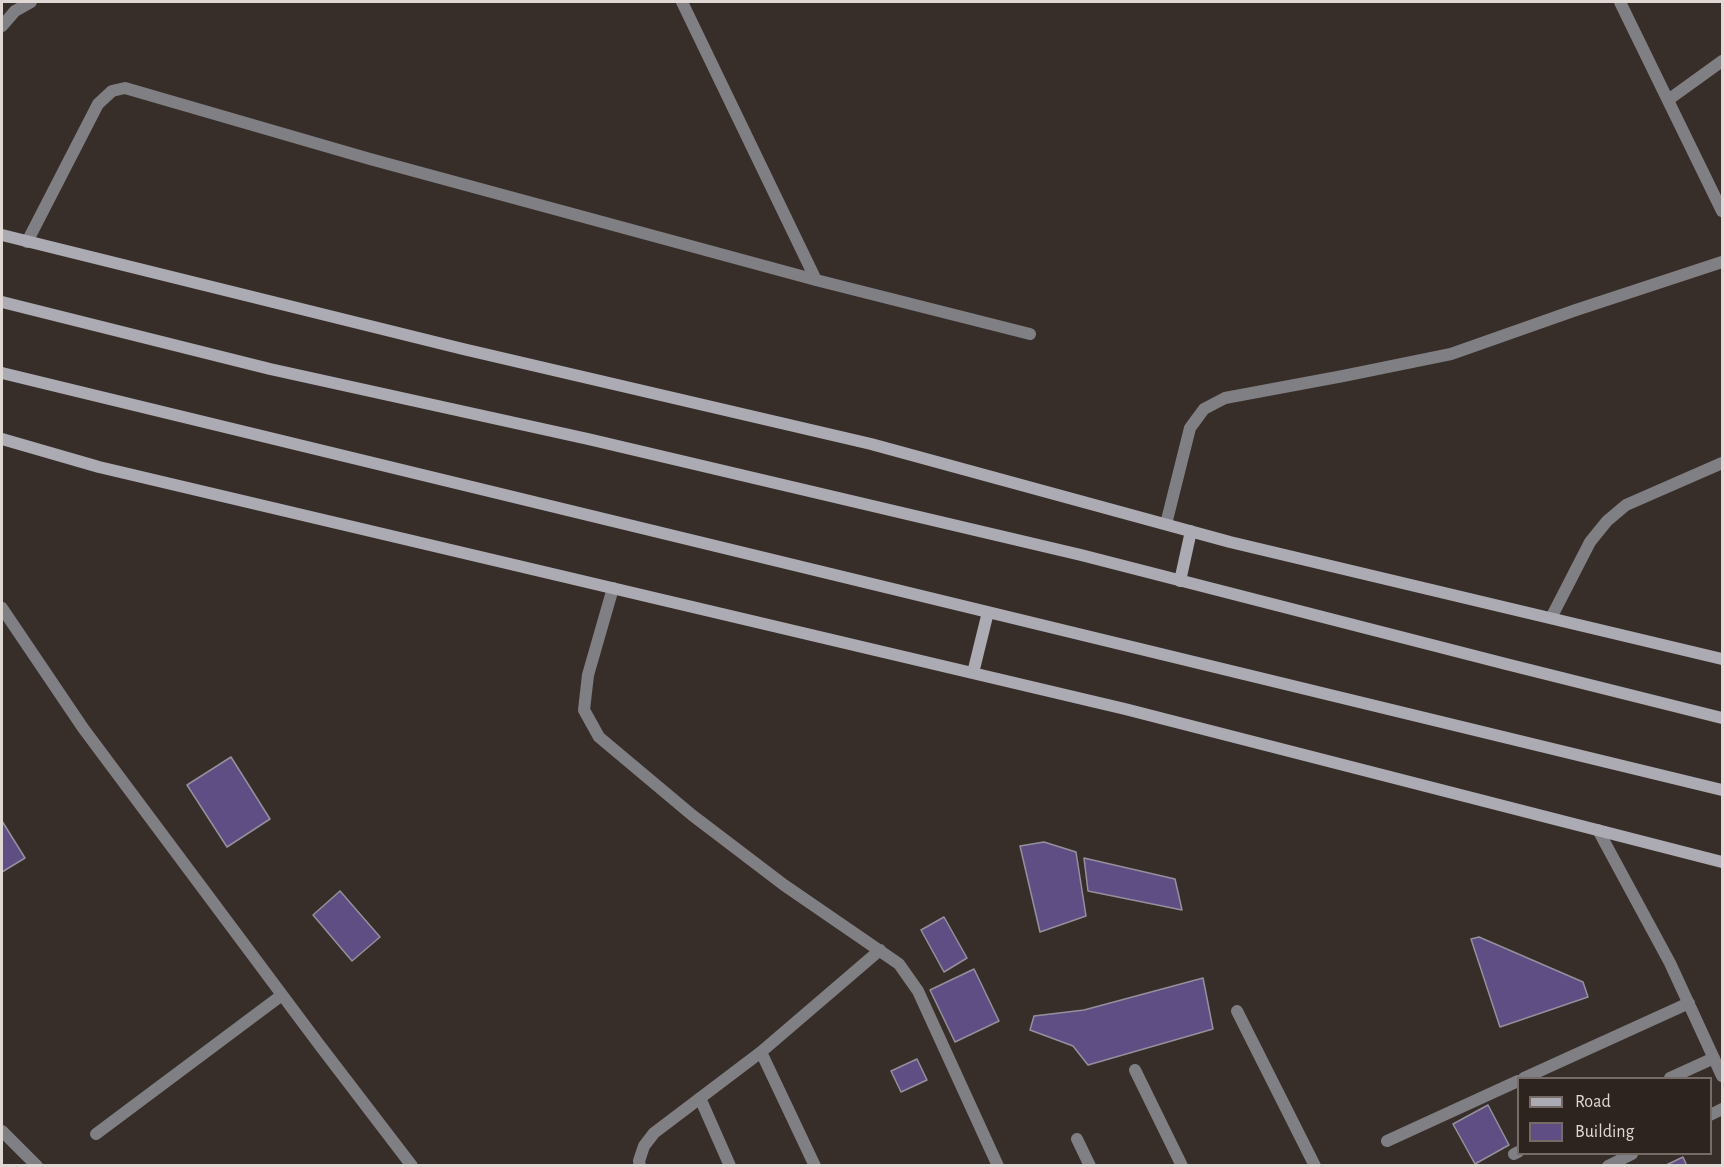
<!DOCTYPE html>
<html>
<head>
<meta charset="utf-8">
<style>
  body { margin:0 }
  #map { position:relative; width:1724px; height:1167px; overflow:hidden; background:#382e29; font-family:"Alegreya Sans",sans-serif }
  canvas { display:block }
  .frame { position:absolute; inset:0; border:3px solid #dfd8d5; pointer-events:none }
  .legend { position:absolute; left:1517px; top:1077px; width:195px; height:78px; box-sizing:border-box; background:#2e241f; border:2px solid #756c68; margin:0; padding:8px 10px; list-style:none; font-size:18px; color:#dfd8d5 }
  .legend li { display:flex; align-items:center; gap:12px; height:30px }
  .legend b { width:30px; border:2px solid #756c68 }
</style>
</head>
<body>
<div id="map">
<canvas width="1724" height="1167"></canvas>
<div class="frame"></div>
<ul class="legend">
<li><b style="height:8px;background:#acabb3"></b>Road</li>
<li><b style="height:16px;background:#5f4e84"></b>Building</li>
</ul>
</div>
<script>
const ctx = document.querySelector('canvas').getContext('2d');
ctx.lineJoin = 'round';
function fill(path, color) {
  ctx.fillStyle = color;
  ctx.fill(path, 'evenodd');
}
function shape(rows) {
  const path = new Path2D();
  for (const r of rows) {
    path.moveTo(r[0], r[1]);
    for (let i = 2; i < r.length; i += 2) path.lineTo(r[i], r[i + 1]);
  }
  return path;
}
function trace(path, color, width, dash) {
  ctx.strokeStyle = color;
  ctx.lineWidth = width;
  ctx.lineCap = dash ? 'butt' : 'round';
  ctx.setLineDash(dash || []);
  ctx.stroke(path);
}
const building = shape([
  [231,757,270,819,227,847,187,785,231,757],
  [2,821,25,858,2,872,2,821],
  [1044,842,1076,852,1086,916,1040,932,1020,846,1044,842],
  [1084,858,1175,879,1182,910,1088,891,1084,858],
  [340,891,380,937,352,961,313,915,340,891],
  [944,917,967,958,944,972,921,930,944,917],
  [1479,937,1583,982,1588,997,1500,1027,1471,939,1479,937],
  [974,969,999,1021,955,1042,930,990,974,969],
  [1203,978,1213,1029,1088,1065,1073,1046,1030,1030,1034,1016,1084,1010,1203,978],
  [917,1059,927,1080,901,1092,891,1071,917,1059],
  [1488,1105,1509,1145,1475,1164,1453,1124,1488,1105],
  [1683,1157,1687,1166,1664,1166,1683,1157]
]);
const lane = shape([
  [682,2,816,280],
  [27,242,98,104,112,91,125,88,370,159,816,280,1030,334]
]);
const street = shape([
  [1620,2,1722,211],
  [2,26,15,11,31,2],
  [1668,100,1722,61],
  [1166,524,1190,428,1204,409,1225,398,1343,376,1451,354,1576,310,1722,262],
  [613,588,588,675,584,710,599,737,692,815,784,885,899,964,918,991,998,1166],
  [2,608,83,728,318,1043,412,1166],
  [1551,618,1590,542,1607,521,1626,505,1722,463],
  [1598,830,1670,963,1722,1076],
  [1237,1011,1315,1166],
  [761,1052,815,1166],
  [1135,1070,1182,1166],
  [1524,1078,1689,1003],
  [1670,1078,1714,1058],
  [700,1098,730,1166],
  [1710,1115,1722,1109],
  [2,1131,37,1166],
  [96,1134,282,995],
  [1077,1139,1090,1166],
  [1387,1141,1518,1081],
  [1514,1154,1518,1152],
  [640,1166,639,1161,644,1146,654,1133,761,1052,880,950],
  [1608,1166,1632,1154]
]);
const secondary = shape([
  [2,235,463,349,871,444,1230,542,1722,659],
  [2,302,270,369,588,439,1081,555,1506,664,1722,718],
  [2,373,1722,790],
  [2,439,99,467,1125,709,1722,862],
  [1180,581,1191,531],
  [973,673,988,612]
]);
fill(building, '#5f4e84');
trace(building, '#94919d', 1.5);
trace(lane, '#7f7f84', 12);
trace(street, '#7f7f84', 12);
trace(secondary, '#acabb3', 12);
</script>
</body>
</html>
